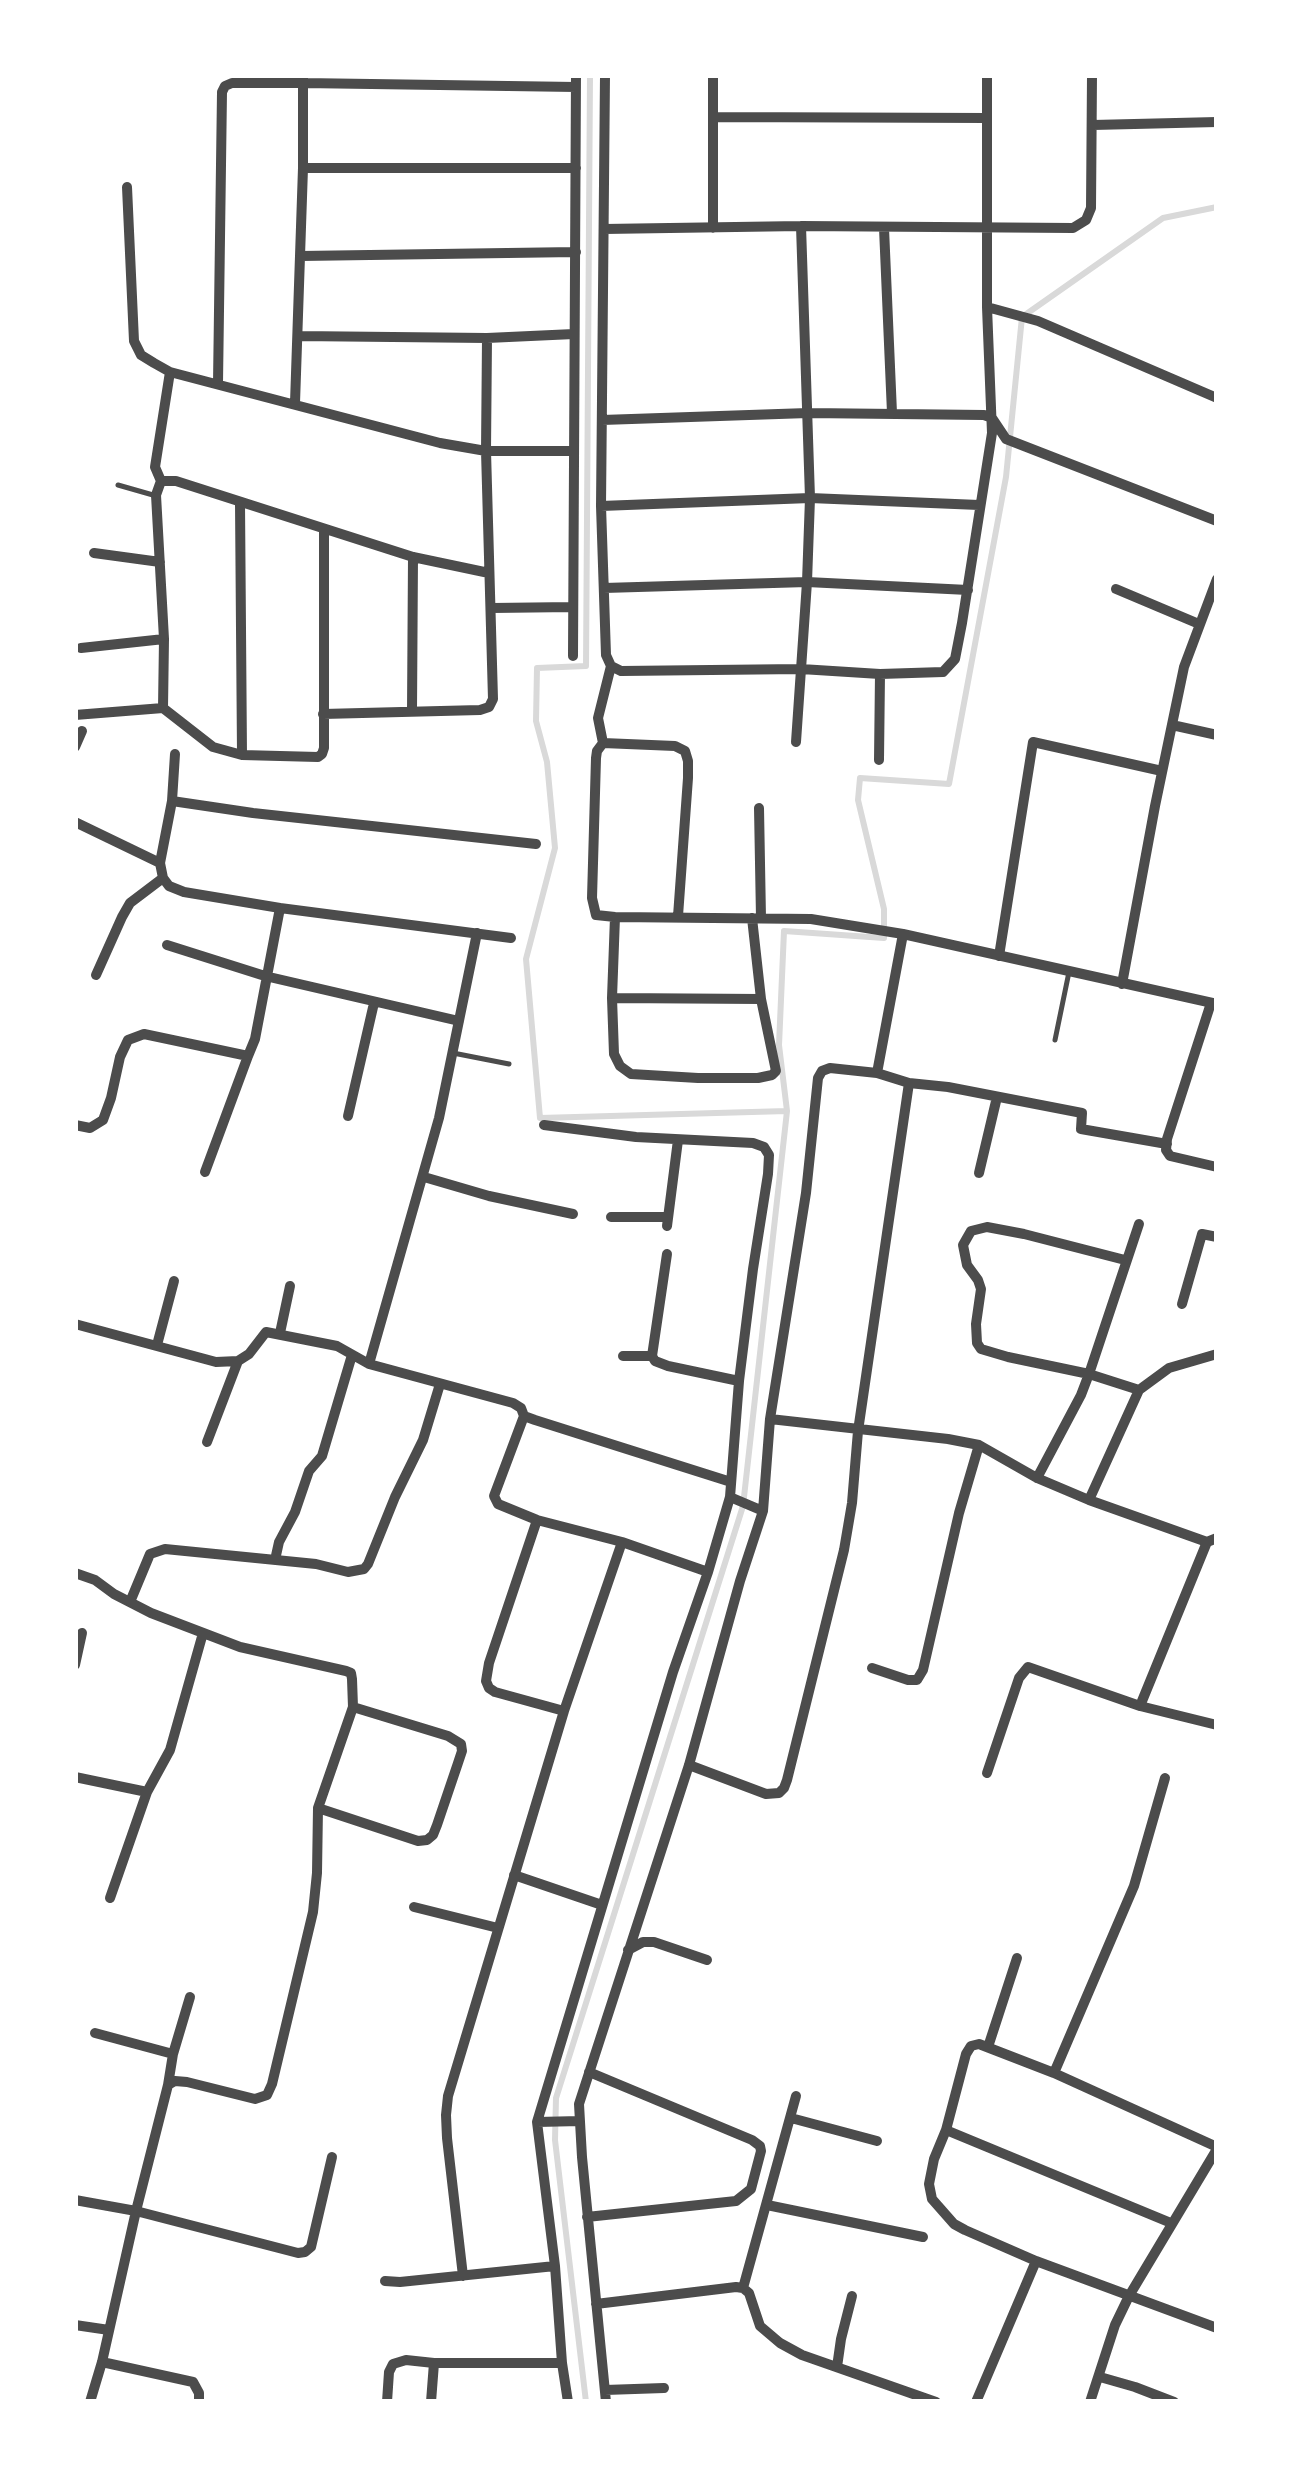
<!DOCTYPE html>
<html>
<head>
<meta charset="utf-8">
<style>
  body { margin:0 }
  #map { position:relative; width:1292px; height:2477px; overflow:hidden; background:#fff; font-family:"Open Sans",sans-serif }
  canvas { display:block }
  .frame { position:absolute; inset:0; border:78px solid #fff; pointer-events:none }
</style>
</head>
<body>
<div id="map">
<canvas width="1292" height="2477"></canvas>
<div class="frame"></div>
</div>
<script>
const ctx = document.querySelector('canvas').getContext('2d');
ctx.lineJoin = 'round';
function shape(rows) {
  const path = new Path2D();
  for (const r of rows) {
    path.moveTo(r[0], r[1]);
    for (let i = 2; i < r.length; i += 2) path.lineTo(r[i], r[i + 1]);
  }
  return path;
}
function trace(path, color, width, dash) {
  ctx.strokeStyle = color;
  ctx.lineWidth = width;
  ctx.lineCap = dash ? 'butt' : 'round';
  ctx.setLineDash(dash || []);
  ctx.stroke(path);
}
const stream = shape([
  [590,75,586,666,537,668,536,721,547,762,555,848,526,959,540,1118,787,1111],
  [586,2402,555,2140,556,2098,743,1506,787,1111,779,1045,784,931,884,938,884,909,858,800,860,778,949,784,1006,477,1022,317,1163,218,1217,207]
]);
const service = shape([
  [118,485,153,495],
  [1055,1040,1069,972],
  [453,1053,509,1064]
]);
const minor = shape([
  [605,75,601,506,606,655,611,666,621,671,801,669,880,674,943,672,955,659,962,623,992,433,987,307,987,75],
  [713,75,713,228],
  [713,117,987,118],
  [1093,125,1217,122],
  [303,168,576,168],
  [127,187,134,341,141,355,154,363,170,372,440,443,486,451,574,451],
  [884,228,892,413],
  [604,229,801,226,1073,228,1086,220,1091,208,1092,75],
  [301,256,576,252],
  [987,307,1038,321,1217,398],
  [298,336,487,338,574,334],
  [218,383,222,92,225,86,232,83,303,83,576,87],
  [295,403,303,168,303,75],
  [602,420,808,413,984,415,992,418,1006,439,1217,521],
  [161,481,176,481,413,557,489,573],
  [161,481,156,495,164,639,163,708],
  [161,481,155,467,170,372],
  [240,503,242,755],
  [601,506,810,498,979,505],
  [94,553,160,562],
  [604,588,807,582,968,590],
  [1116,589,1199,624],
  [492,608,573,607],
  [81,648,164,639],
  [573,656,576,75],
  [163,708,213,747,242,755,318,757,322,754,324,748,324,529],
  [412,711,413,557],
  [323,714,480,710,489,707,493,699,486,451,487,338],
  [75,715,163,708],
  [1172,725,1217,735],
  [796,742,807,582,810,498,801,226],
  [603,743,598,718,611,666],
  [75,747,82,731],
  [175,754,172,801,160,863,163,878,169,886,184,892,280,908,511,938],
  [879,760,880,674],
  [172,801,253,813,536,844],
  [759,808,761,918],
  [75,822,160,863],
  [678,916,688,778,688,761,685,751,675,746,603,743,597,751,596,758,592,898,596,915,615,917,811,919,903,934,1217,1004],
  [615,917,612,998,614,1054,620,1066,631,1074,698,1078,758,1078,772,1075,776,1071,761,999,752,918],
  [167,945,265,976,459,1021],
  [999,956,1033,742,1162,771],
  [96,975,122,917,130,903,163,878],
  [1122,984,1155,806,1184,667,1217,579],
  [612,998,761,999],
  [1211,1003,1167,1139,1166,1150,1170,1156,1217,1167],
  [877,1073,903,934],
  [909,1083,948,1087,1082,1113,1081,1129,1167,1144],
  [348,1116,374,1003],
  [75,1125,90,1128,103,1120,111,1098,120,1057,128,1040,144,1034,248,1056,255,1039,280,908],
  [544,1125,636,1137,753,1143,764,1147,769,1155,768,1174,753,1269,739,1381,730,1497,708,1572,673,1672,537,2122,555,2266,562,2363,568,2402],
  [205,1172,248,1056],
  [979,1173,997,1097],
  [424,1177,489,1196,573,1214],
  [611,1217,668,1217],
  [667,1226,678,1140],
  [667,1254,652,1356,655,1361,668,1366,739,1381],
  [1125,1260,1024,1234,987,1227,971,1231,963,1245,967,1265,978,1280,981,1289,976,1324,977,1343,981,1349,1008,1357,1089,1374,1139,1390],
  [1182,1304,1202,1234,1217,1237],
  [75,1324,216,1362,238,1361,249,1354,266,1332,337,1346,369,1364,513,1403,521,1408,524,1416,535,1420,731,1482],
  [280,1333,290,1286],
  [157,1345,174,1281],
  [623,1356,652,1356],
  [369,1364,439,1118,477,933],
  [524,1416,494,1496,498,1504,537,1520,622,1542,708,1572],
  [770,1419,948,1439,979,1445,1037,1478,1089,1500,1139,1390,1169,1368,1217,1354],
  [207,1442,238,1361],
  [1037,1478,1081,1395,1089,1374,1139,1224],
  [730,1497,763,1511],
  [1089,1500,1207,1542,1217,1538],
  [537,1520,489,1663,486,1681,489,1688,495,1692,564,1711],
  [275,1560,279,1542,295,1512,309,1471,322,1456,352,1355],
  [75,1573,95,1580,114,1594,151,1613,240,1647,346,1671,351,1673,352,1679,353,1707,318,1808,317,1873,313,1912,272,2084,267,2095,255,2099,187,2082,175,2081,168,2085,136,2211,102,2362,90,2402],
  [130,1602,150,1554,165,1549,316,1564,348,1572,364,1569,368,1564,395,1497,423,1440,440,1384],
  [75,1665,82,1633],
  [872,1668,908,1680,917,1680,923,1670,959,1513,979,1445],
  [1140,1706,1207,1542],
  [987,1773,1019,1678,1028,1667,1140,1706,1217,1725],
  [75,1777,147,1792,170,1750,203,1633],
  [318,1808,418,1841,427,1840,433,1835,437,1825,458,1763,462,1751,461,1744,448,1736,353,1707],
  [514,1875,602,1905],
  [110,1898,147,1792],
  [414,1907,498,1928],
  [628,1950,643,1942,654,1942,707,1960],
  [95,2033,173,2054],
  [988,2047,1017,1958],
  [1054,2073,1134,1886,1165,1778],
  [168,2085,173,2054,190,1997],
  [791,2118,877,2141],
  [537,2122,580,2121],
  [946,2130,1171,2223],
  [1217,2147,1054,2073,979,2044,971,2046,966,2054,946,2130,934,2159,929,2184,932,2199,954,2224,965,2230,1036,2261,1217,2328],
  [75,2200,136,2211,298,2253,305,2252,311,2247,332,2157],
  [767,2205,923,2237],
  [587,2217,736,2201,751,2189,761,2151,760,2146,752,2140,589,2072],
  [463,2276,447,2138,446,2115,448,2096,564,1711,622,1542],
  [385,2281,400,2282,555,2266],
  [743,2288,796,2096],
  [596,2304,736,2287,743,2288,749,2293,760,2326,780,2343,802,2355,936,2402],
  [75,2325,109,2330],
  [102,2362,193,2382,199,2393,199,2402],
  [837,2367,841,2339,852,2296],
  [1100,2377,1135,2387,1174,2402],
  [605,2390,664,2388],
  [387,2402,389,2372,393,2364,406,2360,434,2363],
  [431,2402,434,2363,562,2363],
  [606,2402,582,2157,579,2104,689,1765,740,1581,763,1511,770,1419,806,1193,818,1078,822,1071,830,1068,877,1073,909,1083,858,1431,852,1503,844,1550,787,1780,784,1788,779,1793,766,1794,689,1765],
  [976,2402,1036,2261],
  [1090,2402,1115,2325,1129,2296,1217,2149]
]);
trace(stream, '#d9d9d9', 6);
trace(service, '#4c4c4c', 5);
trace(minor, '#4c4c4c', 10);
</script>
</body>
</html>
